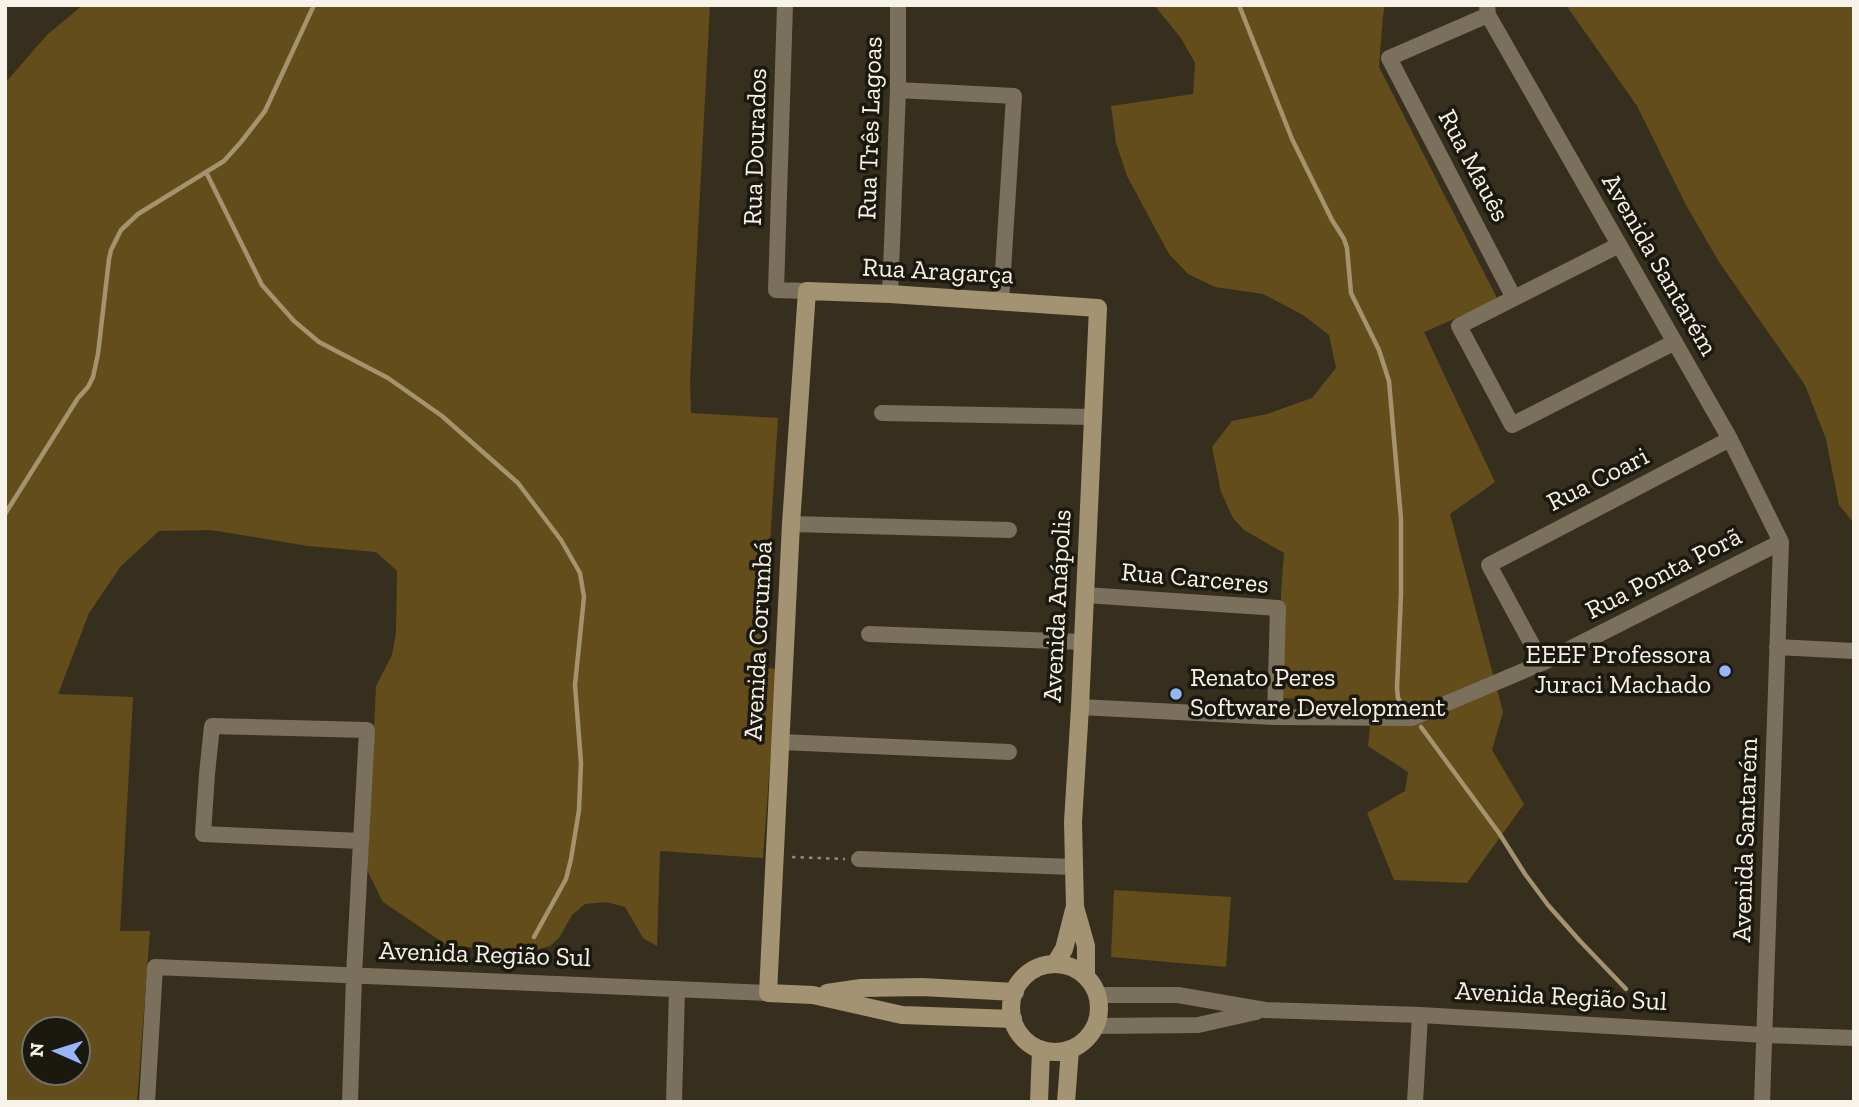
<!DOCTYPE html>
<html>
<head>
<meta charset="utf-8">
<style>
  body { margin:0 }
  #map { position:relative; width:1859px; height:1107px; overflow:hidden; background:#372f1e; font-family:"Zilla Slab",serif }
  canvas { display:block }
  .frame { position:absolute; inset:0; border:7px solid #f8f3e8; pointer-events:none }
  .north { position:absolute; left:21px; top:1016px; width:70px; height:70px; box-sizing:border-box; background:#1b1810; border:2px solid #737066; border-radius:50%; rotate:273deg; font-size:19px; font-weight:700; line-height:28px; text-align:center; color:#f8f3e8 }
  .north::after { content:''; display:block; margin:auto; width:24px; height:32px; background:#96b6fd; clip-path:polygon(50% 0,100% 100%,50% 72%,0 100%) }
</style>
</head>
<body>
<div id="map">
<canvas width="1859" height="1107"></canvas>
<div class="frame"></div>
<div class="north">N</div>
</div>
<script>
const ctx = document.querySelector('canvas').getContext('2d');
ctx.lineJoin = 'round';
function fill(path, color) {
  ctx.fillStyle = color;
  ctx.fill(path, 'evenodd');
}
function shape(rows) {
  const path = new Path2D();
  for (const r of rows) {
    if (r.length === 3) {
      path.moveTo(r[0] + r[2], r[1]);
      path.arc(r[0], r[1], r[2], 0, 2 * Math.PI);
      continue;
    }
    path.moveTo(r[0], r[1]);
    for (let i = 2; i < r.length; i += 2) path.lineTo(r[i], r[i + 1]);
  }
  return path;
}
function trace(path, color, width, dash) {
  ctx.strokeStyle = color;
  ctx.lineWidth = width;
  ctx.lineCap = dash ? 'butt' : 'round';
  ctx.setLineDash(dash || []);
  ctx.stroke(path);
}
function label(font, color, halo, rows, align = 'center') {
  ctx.font = font + ' "Zilla Slab",serif';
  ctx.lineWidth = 7;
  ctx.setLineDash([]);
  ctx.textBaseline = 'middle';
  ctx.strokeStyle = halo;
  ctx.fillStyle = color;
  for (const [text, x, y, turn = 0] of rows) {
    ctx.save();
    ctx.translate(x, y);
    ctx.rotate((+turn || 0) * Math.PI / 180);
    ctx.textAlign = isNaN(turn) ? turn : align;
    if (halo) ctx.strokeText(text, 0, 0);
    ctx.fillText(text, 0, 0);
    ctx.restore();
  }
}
const green = shape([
  [83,5,710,5,690,381,691,413,778,418,762,667,777,669,763,858,660,851,657,946,643,938,625,907,606,902,585,904,572,915,559,938,550,946,522,954,445,944,383,902,367,870,370,813,376,686,392,655,396,633,397,571,376,552,308,546,211,530,159,531,121,566,89,613,58,694,133,697,120,931,150,931,137,1102,5,1102,5,83,47,35],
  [35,1030,77,1030,77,1072,35,1072],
  [1154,5,1385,5,1383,16,1379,67,1498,300,1424,332,1495,482,1450,514,1503,712,1492,750,1524,804,1467,883,1394,880,1367,813,1405,791,1408,772,1368,746,1372,705,1284,698,1281,594,1284,553,1244,530,1233,518,1221,492,1212,447,1232,421,1267,414,1312,398,1336,368,1329,335,1303,315,1263,294,1215,287,1188,274,1169,254,1127,176,1116,143,1111,106,1193,94,1195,63,1181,38],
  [1566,5,1854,5,1854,523,1839,505,1826,439,1805,385,1719,262,1686,205,1637,106],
  [1114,890,1231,897,1226,967,1111,957]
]);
const stream = shape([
  [1239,5,1292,139,1332,220,1344,239,1347,248,1351,293,1379,350,1389,381,1401,519,1401,594,1397,688,1398,698,1406,711],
  [206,172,262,285,294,321,319,342,388,378,442,416,518,483,561,540,580,573,584,597,575,685,581,763,579,810,571,859,566,879,534,937],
  [5,514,78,398,88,387,93,377,98,354,109,259,111,250,121,230,138,214,224,161,241,142,265,111,314,5],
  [1421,727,1499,833,1525,874,1548,905,1580,941,1626,989]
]);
const path = shape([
  [792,857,845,859]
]);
const street = shape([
  [785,5,776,290,807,291],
  [1487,5,1488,15,1730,439,1781,542,1762,1102],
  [1488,15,1389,58,1514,298],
  [898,90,1014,96,1001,302],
  [1619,245,1459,326,1512,425,1675,342],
  [890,294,898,90,898,5],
  [882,413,1093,417],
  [791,524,1009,530],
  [1085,595,1278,608,1275,717],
  [869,634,1083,642],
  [1777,647,1854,651],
  [1542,663,1489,565,1730,439],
  [1080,707,1275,717,1412,718,1542,663,1781,542],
  [781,742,1009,752],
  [859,859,1073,867],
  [1097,995,1178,995,1265,1010,1420,1015,1765,1035,1854,1038],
  [1096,1026,1198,1025,1256,1012],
  [147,1102,155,967,768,993],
  [350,1102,354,975,361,841,367,730,212,726,207,774,203,834,361,841],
  [674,1102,677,989],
  [1415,1102,1420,1015]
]);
const secondary = shape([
  [1055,964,1064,949,1074,910],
  [1055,1008,44],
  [827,993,861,988,922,987,1015,992],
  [1013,1019,902,1015,813,995,768,993,791,524,807,291,890,294,1098,308,1080,707,1073,822,1075,907,1086,946,1086,977],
  [1039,1102,1041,1050],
  [1066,1102,1070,1050]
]);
const markers = [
  [1725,671,7,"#96b6fd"],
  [1176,694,7,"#96b6fd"]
];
const streetNames = [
  ["Rua Três Lagoas",871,128,-88],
  ["Rua Dourados",756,147,-88],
  ["Rua Mauês",1473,166,62],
  ["Avenida Santarém",1659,265,60],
  ["Rua Aragarça",938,272,3],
  ["Rua Coari",1598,480,-27],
  ["Rua Ponta Porã",1664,574,-27],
  ["Rua Carceres",1195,579,5],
  ["Avenida Anápolis",1058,606,-87],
  ["Avenida Corumbá",759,641,-87],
  ["Avenida Santarém",1746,840,-88],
  ["Avenida Região Sul",485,955,2],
  ["Avenida Região Sul",1561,997,3]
];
const poiNames = [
  ["EEEF Professora",1711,656],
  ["Juraci Machado",1711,686],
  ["Renato Peres",1190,679,"left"],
  ["Software Development",1190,709,"left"]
];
fill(green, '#634d1b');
trace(stream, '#a4936c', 4.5);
trace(path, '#918a7c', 2.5, [3.5, 5]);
trace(street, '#7a705b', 16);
trace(secondary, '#a39372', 18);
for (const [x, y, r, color] of markers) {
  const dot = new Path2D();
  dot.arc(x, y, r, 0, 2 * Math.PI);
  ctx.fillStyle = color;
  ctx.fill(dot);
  trace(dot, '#1b1810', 2.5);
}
label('26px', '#f8f3e8', '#1b1810', streetNames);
label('26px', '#f8f3e8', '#1b1810', poiNames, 'right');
</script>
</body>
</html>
